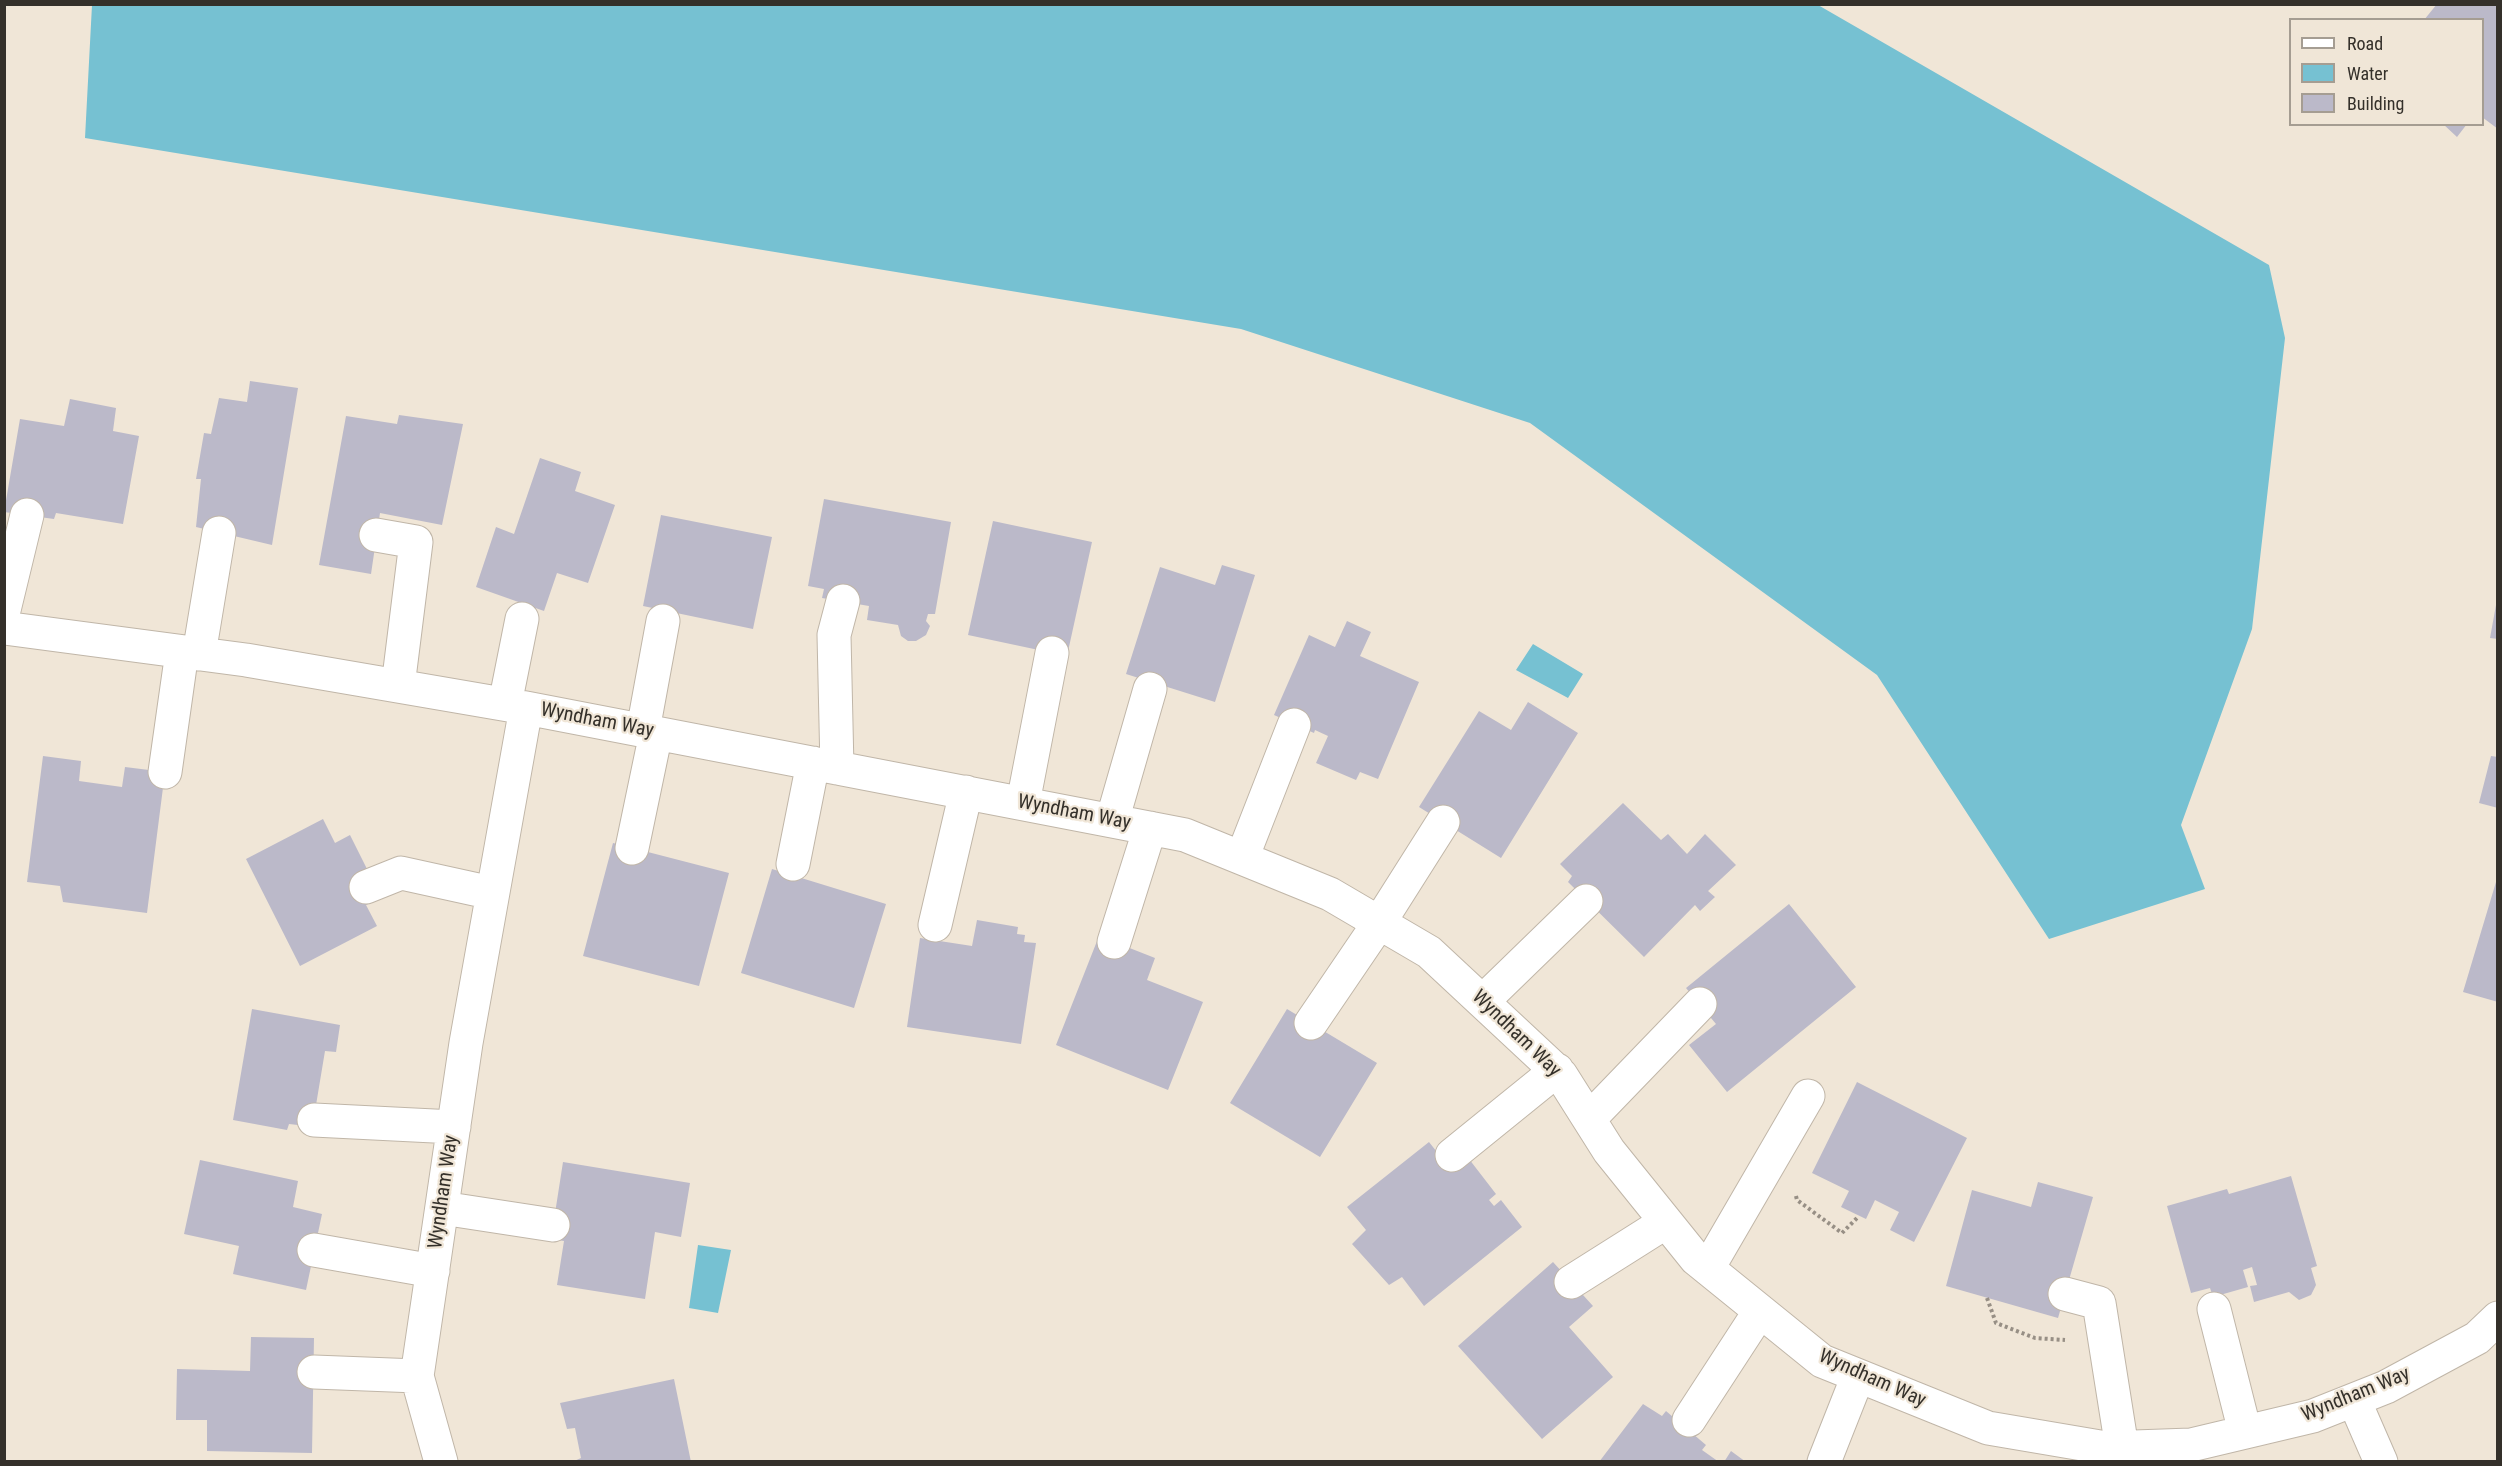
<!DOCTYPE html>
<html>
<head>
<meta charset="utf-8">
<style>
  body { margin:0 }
  #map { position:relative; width:2502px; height:1466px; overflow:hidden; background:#f0e6d7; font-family:"Roboto Condensed",sans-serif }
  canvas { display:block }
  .frame { position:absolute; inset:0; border:6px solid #34302a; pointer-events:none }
  .legend { position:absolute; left:2289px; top:18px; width:195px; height:108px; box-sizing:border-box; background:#f0e6d7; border:2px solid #a59d92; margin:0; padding:8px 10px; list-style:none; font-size:18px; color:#34302a }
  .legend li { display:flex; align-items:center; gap:12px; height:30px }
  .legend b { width:30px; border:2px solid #a59d92 }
</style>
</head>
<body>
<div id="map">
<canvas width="2502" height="1466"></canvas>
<div class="frame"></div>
<ul class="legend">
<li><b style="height:8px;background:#fff"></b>Road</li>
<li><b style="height:16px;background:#76c1d2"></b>Water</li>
<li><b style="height:16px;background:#bbb9c9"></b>Building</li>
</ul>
</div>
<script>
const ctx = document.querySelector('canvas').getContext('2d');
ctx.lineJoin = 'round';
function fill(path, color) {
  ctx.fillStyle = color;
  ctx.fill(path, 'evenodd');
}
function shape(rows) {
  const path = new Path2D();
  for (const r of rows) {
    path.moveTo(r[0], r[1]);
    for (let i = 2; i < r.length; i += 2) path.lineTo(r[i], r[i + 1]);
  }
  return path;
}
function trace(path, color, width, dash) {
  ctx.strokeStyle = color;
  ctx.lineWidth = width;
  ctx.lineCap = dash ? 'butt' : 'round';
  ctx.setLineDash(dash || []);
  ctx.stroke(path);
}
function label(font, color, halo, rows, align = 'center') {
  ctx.font = font + ' "Roboto Condensed",sans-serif';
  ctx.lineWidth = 4.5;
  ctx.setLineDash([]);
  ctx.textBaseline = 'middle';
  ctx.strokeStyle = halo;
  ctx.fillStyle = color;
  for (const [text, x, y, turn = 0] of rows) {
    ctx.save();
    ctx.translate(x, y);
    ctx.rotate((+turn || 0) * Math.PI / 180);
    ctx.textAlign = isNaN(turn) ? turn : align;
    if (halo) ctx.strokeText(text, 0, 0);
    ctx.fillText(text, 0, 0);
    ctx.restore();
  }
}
const water = shape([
  [92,5,1818,5,2269,265,2285,338,2252,629,2181,825,2205,889,2049,939,1877,675,1530,423,1241,329,85,138],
  [1533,644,1583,674,1568,698,1516,670],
  [698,1245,731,1250,718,1313,689,1308]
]);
const building = shape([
  [2437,4,2498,4,2498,129,2482,117,2482,20,2424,20],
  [2443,124,2467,124,2457,137],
  [250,381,298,388,272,545,196,527,201,479,196,479,204,433,211,434,219,398,247,402],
  [70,399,116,408,113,431,139,436,123,524,56,513,54,519,4,512,20,419,64,426],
  [399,415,463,424,442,525,380,513,371,574,319,565,346,416,397,424],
  [540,458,581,472,575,491,615,505,588,583,557,573,544,611,476,587,496,527,514,534],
  [824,499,951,522,935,614,928,614,926,621,930,626,926,635,916,641,908,641,901,636,898,625,867,620,869,606,822,598,824,589,808,586],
  [661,515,772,537,753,629,643,606],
  [993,521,1092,542,1067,656,968,635],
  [1222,565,1255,575,1215,702,1126,674,1160,567,1215,585],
  [2496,605,2498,605,2498,639,2490,638],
  [1347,621,1371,632,1360,656,1419,682,1378,779,1360,772,1356,780,1316,763,1328,736,1315,730,1314,733,1274,715,1309,635,1335,647],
  [1528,702,1578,733,1501,858,1419,807,1479,711,1511,730],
  [43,756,81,761,79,781,122,787,125,767,165,772,147,913,63,902,60,886,27,882],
  [2491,756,2498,757,2498,808,2479,803],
  [1623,803,1661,840,1668,834,1687,854,1705,834,1736,865,1708,891,1715,897,1700,911,1695,905,1644,957,1568,882,1572,876,1560,864],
  [323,819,335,843,350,835,367,869,359,874,374,902,366,905,377,926,300,966,246,859],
  [613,843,729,873,699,986,583,956],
  [772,869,886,904,854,1008,741,973],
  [2496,882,2498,882,2498,1002,2463,992],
  [1789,904,1856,987,1727,1092,1689,1045,1716,1024,1686,988],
  [977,920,1018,927,1017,934,1025,935,1024,942,1036,943,1021,1044,907,1027,920,938,972,946],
  [1099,936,1155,958,1147,980,1203,1002,1168,1090,1056,1045],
  [252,1009,340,1025,336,1052,325,1051,316,1105,307,1126,289,1124,287,1130,233,1120],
  [1287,1009,1377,1063,1320,1157,1230,1103],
  [1857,1082,1967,1138,1914,1242,1890,1230,1899,1212,1875,1200,1866,1219,1841,1207,1849,1191,1812,1173],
  [1429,1142,1452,1171,1469,1159,1496,1194,1489,1200,1494,1206,1501,1200,1522,1227,1424,1306,1402,1277,1389,1285,1352,1244,1366,1230,1347,1207],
  [200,1160,298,1181,293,1207,322,1214,306,1290,233,1274,239,1246,184,1234],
  [563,1162,690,1183,681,1237,655,1232,645,1299,557,1285,564,1241,551,1239],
  [2291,1176,2317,1266,2311,1268,2316,1285,2311,1295,2299,1300,2289,1292,2254,1302,2250,1286,2257,1285,2252,1267,2243,1270,2248,1287,2213,1297,2210,1288,2191,1293,2167,1206,2227,1189,2229,1194],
  [2038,1182,2093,1197,2058,1318,1946,1286,1972,1190,2031,1207],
  [1553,1262,1593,1306,1569,1327,1613,1377,1542,1439,1458,1346],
  [251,1337,314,1338,312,1453,207,1451,207,1420,176,1420,177,1369,250,1371],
  [674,1379,691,1462,572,1462,581,1458,575,1428,567,1429,560,1403],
  [1643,1404,1662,1416,1666,1411,1706,1445,1702,1450,1719,1462,1599,1462],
  [1731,1451,1746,1462,1724,1462]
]);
const path = shape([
  [1796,1196,1797,1200,1842,1233,1859,1216],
  [1987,1298,1996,1323,2035,1338,2065,1340]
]);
const minor = shape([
  [376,535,416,542,398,686],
  [4,610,27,515],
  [4,628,246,660,526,708,1185,835,1330,894,1429,952,1561,1075,1609,1151,1696,1259,1822,1361,1988,1428,2106,1448,2191,1445,2313,1416,2386,1387,2477,1338,2498,1318],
  [199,654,219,533],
  [505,704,522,619],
  [643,730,663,621],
  [837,768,834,635,843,601],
  [165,772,182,652],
  [1023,803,1052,653],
  [1112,821,1150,689],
  [632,848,656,733],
  [1242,858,1294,725],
  [793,864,813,763],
  [366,887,401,873,492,893],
  [935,925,966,792],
  [1114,942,1150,828],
  [1483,1001,1586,901],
  [1311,1023,1379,923,1443,822],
  [1589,1119,1700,1004],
  [314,1120,454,1127],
  [1452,1155,1557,1070],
  [442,1208,553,1225],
  [314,1250,433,1271],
  [1708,1268,1808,1096],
  [1571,1282,1666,1222],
  [2065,1294,2099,1303,2122,1448],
  [2214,1309,2245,1432],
  [314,1372,417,1376],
  [2354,1400,2381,1462],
  [1689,1420,1760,1311],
  [441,1462,417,1376,466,1043,526,708],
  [1824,1462,1858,1376]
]);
const streetNames = [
  ["Wyndham Way",597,721,11],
  ["Wyndham Way",1074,813,11],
  ["Wyndham Way",1516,1034,44],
  ["Wyndham Way",444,1192,-82],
  ["Wyndham Way",1872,1379,24],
  ["Wyndham Way",2356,1395,-22]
];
fill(water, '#76c1d2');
fill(building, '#bbb9c9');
trace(minor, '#c0b6a8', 35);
trace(path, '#978f85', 4, [3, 3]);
trace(minor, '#fff', 33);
label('20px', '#34302a', '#f0e6d7', streetNames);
</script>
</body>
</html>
